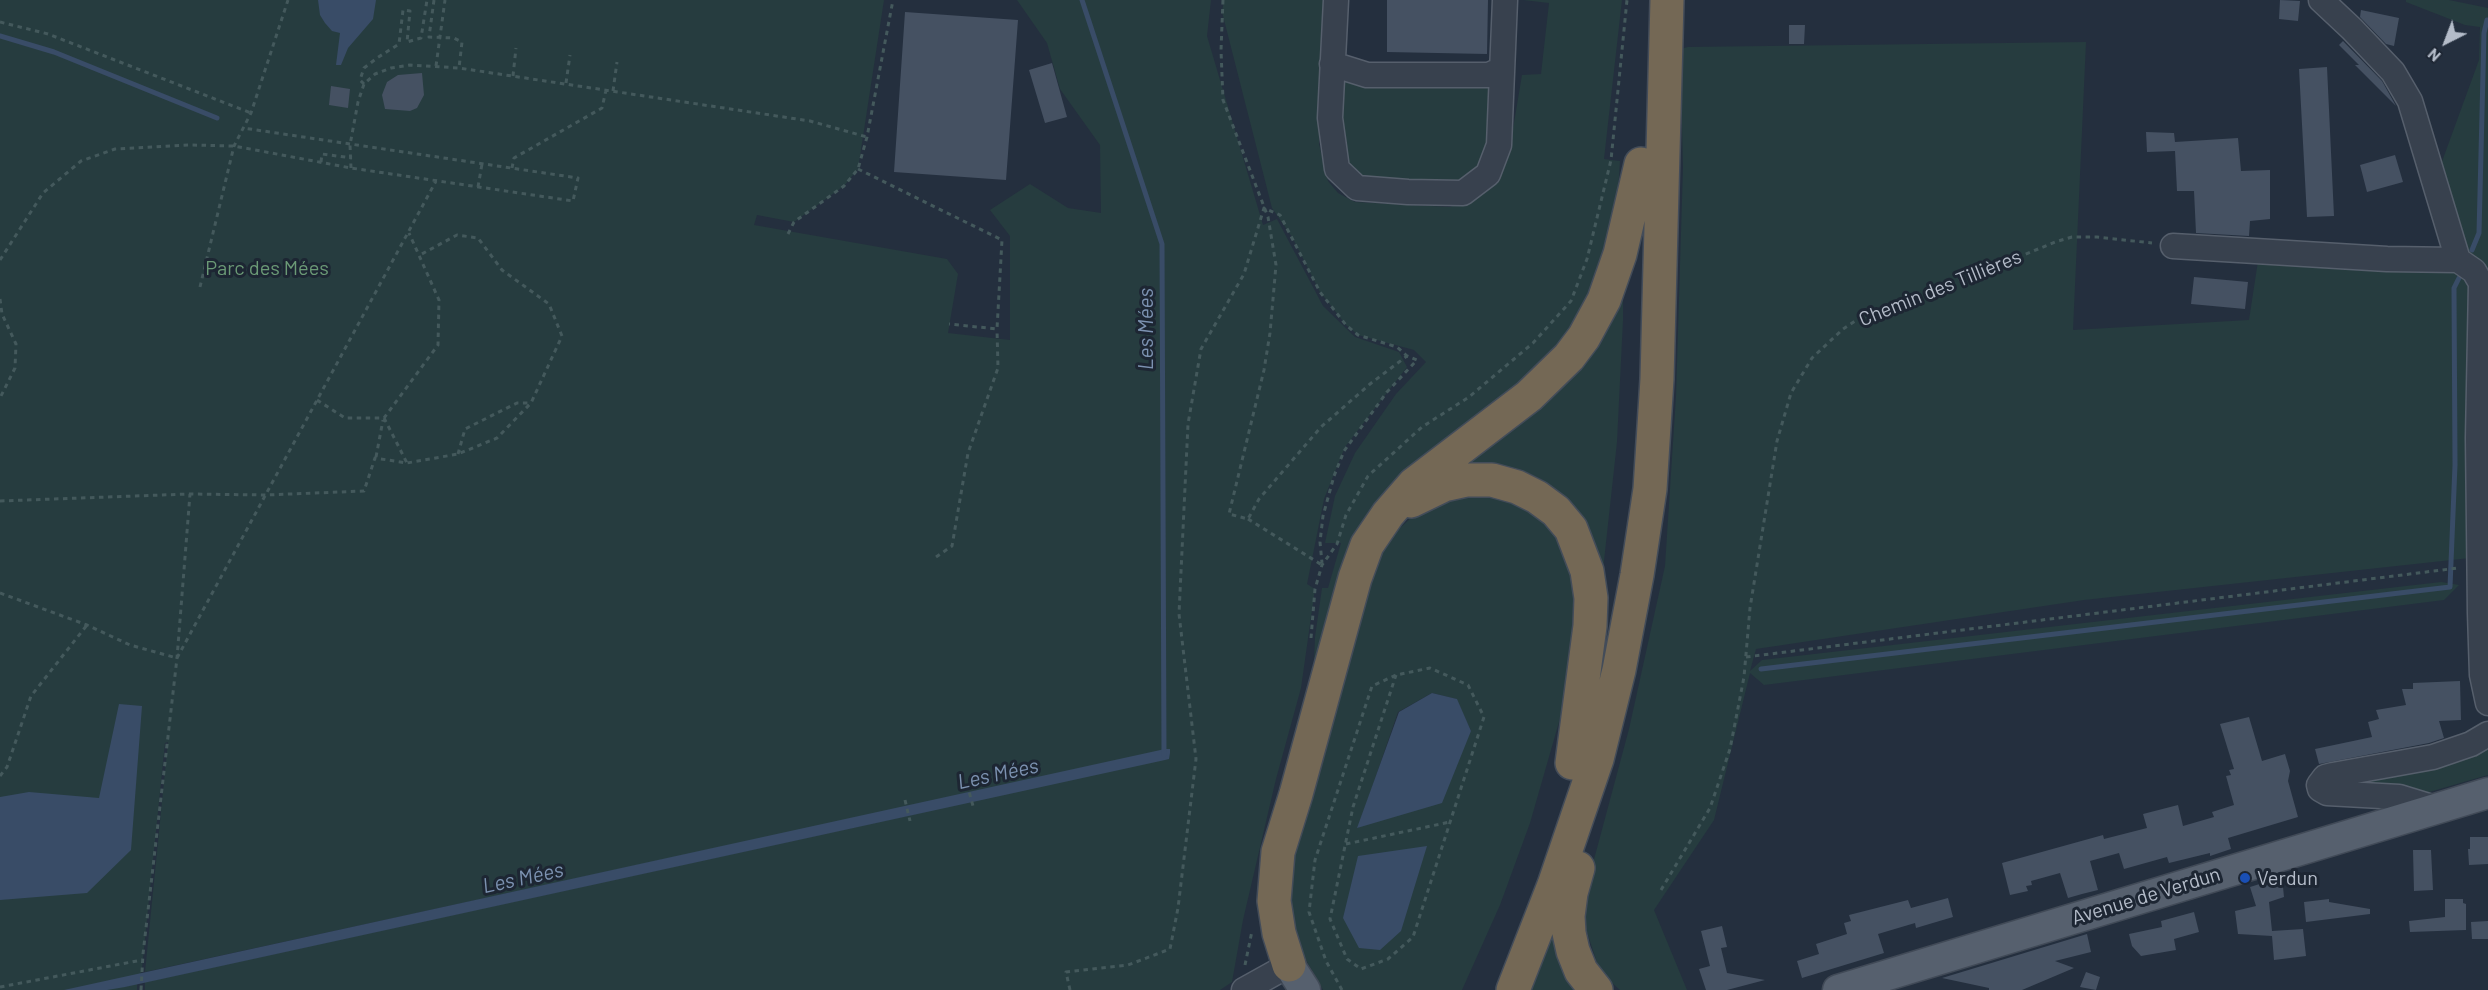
<!DOCTYPE html>
<html>
<head>
<meta charset="utf-8">
<style>
  body { margin:0 }
  #map { position:relative; width:2488px; height:990px; overflow:hidden; background:#242f3e; font-family:Barlow,sans-serif }
  canvas { display:block }
  .north { position:absolute; left:2416px; top:12px; width:60px; height:60px; -webkit-text-stroke:4px #1d2633; paint-order:stroke; rotate:222deg; font-size:16px; font-weight:700; line-height:24px; text-align:center; color:#b4bcc9 }
  .north::after { content:''; display:block; margin:auto; width:21px; height:27px; background:#b4bcc9; clip-path:polygon(50% 0,100% 100%,50% 72%,0 100%) }
</style>
</head>
<body>
<div id="map">
<canvas width="2488" height="990"></canvas>
<div class="north">N</div>
</div>
<script>
const ctx = document.querySelector('canvas').getContext('2d');
ctx.lineJoin = 'round';
function fill(path, color) {
  ctx.fillStyle = color;
  ctx.fill(path, 'evenodd');
}
function shape(rows) {
  const path = new Path2D();
  for (const r of rows) {
    path.moveTo(r[0], r[1]);
    for (let i = 2; i < r.length; i += 2) path.lineTo(r[i], r[i + 1]);
  }
  return path;
}
function trace(path, color, width, dash) {
  ctx.strokeStyle = color;
  ctx.lineWidth = width;
  ctx.lineCap = dash ? 'butt' : 'round';
  ctx.setLineDash(dash || []);
  ctx.stroke(path);
}
function label(font, color, halo, rows, align = 'center') {
  ctx.font = font + ' Barlow,sans-serif';
  ctx.lineWidth = 6;
  ctx.setLineDash([]);
  ctx.textBaseline = 'middle';
  ctx.strokeStyle = halo;
  ctx.fillStyle = color;
  for (const [text, x, y, turn = 0] of rows) {
    ctx.save();
    ctx.translate(x, y);
    ctx.rotate((+turn || 0) * Math.PI / 180);
    ctx.textAlign = isNaN(turn) ? turn : align;
    if (halo) ctx.strokeText(text, 0, 0);
    ctx.fillText(text, 0, 0);
    ctx.restore();
  }
}
const green = shape([
  [0,0,884,0,858,169,844,186,794,222,757,215,754,225,947,259,958,274,948,333,1010,340,1010,236,990,210,1030,184,1068,208,1101,213,1100,145,1060,89,1047,43,1017,0,1211,0,1207,36,1263,225,1277,219,1323,306,1355,337,1399,352,1407,367,1345,447,1324,499,1307,584,1315,589,1301,688,1276,779,1243,920,1232,982,1220,990,145,990,145,982,924,812,993,788,145,972,168,742,165,743,141,978,125,987,137,983,137,990,0,990],
  [1224,0,1327,0,1319,144,1328,181,1338,193,1355,202,1450,207,1474,196,1500,170,1512,135,1522,75,1541,74,1549,3,1523,0,1622,0,1604,159,1620,161,1615,242,1562,358,1400,484,1313,686,1315,637,1322,588,1328,588,1341,543,1325,543,1335,496,1355,453,1396,394,1426,362,1414,350,1358,335,1346,325,1320,292,1292,237,1272,208,1222,12],
  [2406,0,2449,0,2488,8,2488,274,2463,250,2440,167,2479,60,2480,27,2465,25,2406,2],
  [2086,42,2073,330,2249,320,2258,261,2453,271,2473,288,2470,558,2084,600,1756,649,1750,671,1762,660,2441,582,2459,585,2444,600,1764,685,1750,673,1714,820,1654,910,1687,990,1620,990,1600,972,1584,923,1589,878,1629,729,1665,566,1676,396,1683,167,1680,49,1688,47],
  [1350,77,1489,85,1491,132,1487,153,1472,174,1461,180,1430,183,1366,180,1343,159,1339,84],
  [1623,272,1623,320,1617,442,1603,570,1579,519,1445,474],
  [1484,490,1537,507,1578,558,1578,642,1559,722,1530,823,1500,905,1462,990,1323,990,1301,951,1291,914,1292,860,1322,765,1370,580,1389,538,1425,505],
  [1432,693,1456,699,1471,731,1358,828,1398,712],
  [2488,746,2488,775,2419,795,2333,783],
  [1559,917,1589,990,1530,990]
]);
const water = shape([
  [318,0,376,0,373,19,348,48,341,65,336,65,340,33,332,31,325,23,320,15],
  [1432,693,1457,699,1471,731,1442,803,1357,828,1399,712],
  [119,704,142,706,131,850,87,893,0,900,0,797,29,792,99,798],
  [1165,749,1170,749,1170,753,1169,759,1165,760,125,987,107,990,64,990],
  [1427,846,1401,931,1380,950,1359,948,1343,918,1358,856]
]);
const stream = shape([
  [1082,0,1162,244,1164,755],
  [0,36,54,52,217,118],
  [2472,250,2479,233,2484,33,2487,20],
  [1761,669,2450,587,2455,465,2454,288,2459,278]
]);
const building = shape([
  [1387,0,1488,0,1487,54,1387,52],
  [2280,0,2300,1,2298,21,2279,19],
  [2361,10,2399,18,2394,46,2386,44,2360,17],
  [905,12,1018,20,1006,180,894,172],
  [1789,25,1805,25,1804,44,1789,44],
  [2343,41,2382,81,2396,106,2355,65,2359,65,2339,45],
  [1052,63,1067,117,1045,123,1029,70],
  [2327,67,2334,216,2307,217,2299,69],
  [422,73,424,95,417,108,410,111,385,109,382,95,387,82,398,75],
  [331,86,350,89,348,108,329,105],
  [2146,132,2174,133,2175,142,2238,138,2241,171,2270,170,2270,219,2250,221,2249,236,2196,233,2194,191,2177,191,2175,151,2147,152],
  [2395,155,2403,182,2367,192,2360,165],
  [2194,277,2248,282,2245,309,2191,304],
  [2460,681,2461,720,2439,721,2444,738,2429,743,2319,764,2315,749,2372,737,2368,722,2379,719,2376,710,2406,705,2402,689,2413,689,2413,683],
  [2249,717,2262,761,2285,754,2290,771,2288,781,2298,817,2228,838,2231,849,2210,856,2210,853,2169,863,2167,857,2124,869,2119,853,2090,861,2098,890,2082,894,2068,898,2060,873,2031,881,2032,885,2026,886,2028,891,2010,895,2002,863,2103,835,2104,839,2147,828,2143,814,2178,805,2183,826,2214,817,2212,812,2234,805,2226,776,2231,775,2229,770,2234,769,2220,724],
  [2470,837,2488,837,2488,864,2469,865,2468,849,2470,849],
  [2413,850,2431,850,2433,890,2414,891],
  [2282,877,2284,897,2269,902,2272,931,2303,929,2306,956,2274,960,2272,936,2238,934,2235,911,2256,906,2250,887],
  [1948,898,1953,917,1916,928,1915,923,1878,934,1884,953,1802,978,1797,961,1819,954,1816,944,1847,934,1844,923,1851,921,1849,915,1908,900,1911,908],
  [2329,899,2329,902,2370,909,2370,914,2306,922,2304,902],
  [2445,899,2463,899,2463,903,2466,904,2466,930,2410,932,2409,921,2445,917],
  [2194,912,2199,932,2174,939,2176,950,2141,956,2132,946,2129,934,2162,927,2161,921],
  [2488,921,2488,939,2472,939,2471,922],
  [1722,926,1727,947,1721,948,1727,973,1765,980,1727,990,1706,990,1699,969,1710,966,1701,931],
  [2087,934,2091,952,2055,961,2074,968,2022,990,1989,990,1989,988,1942,978],
  [2086,972,2100,977,2096,990,2080,987]
]);
const path = shape([
  [434,0,429,37,454,38,462,42,459,68],
  [1223,0,1221,50,1223,100,1268,217,1276,265,1270,333,1264,370,1229,514,1248,519,1259,499,1321,427,1370,384,1407,356,1417,360,1387,392,1344,451,1334,476,1323,516,1320,542,1322,563],
  [0,22,48,34,251,113],
  [436,66,445,0],
  [513,76,516,48],
  [566,83,570,55],
  [364,84,360,80,364,68,377,58,399,44,403,10,410,11,407,42,421,38,427,0],
  [613,91,617,62],
  [321,162,322,154,352,158],
  [351,168,350,145,358,102,364,84,375,74,391,68,410,65,459,68,810,121,867,137],
  [512,168,514,158,602,108,606,90],
  [858,169,1002,240,997,329,949,324],
  [478,187,482,164],
  [788,234,794,222,844,186,858,169,867,137,893,0],
  [0,260,43,193,81,161,115,149,190,145,234,146,351,168,573,201,578,178,243,128],
  [200,287,234,146,251,113,288,0],
  [0,299,2,314,16,344,15,368,0,398],
  [317,400,345,418,384,418,438,345,439,300,409,233],
  [384,418,407,463],
  [458,454,465,429,517,403,531,403],
  [376,457,383,420],
  [0,501,190,494,266,495,364,491,375,458,407,463,458,454,497,438,531,403,562,336,549,304,502,270,478,238,457,235,418,256],
  [1248,519,1322,565],
  [936,557,952,546,968,453,998,368,997,329],
  [0,593,87,625,130,645,177,658],
  [1311,638,1315,589,1322,565,1337,544,1346,515,1368,476,1422,427,1469,397,1533,343,1571,301,1587,259,1611,160,1627,0],
  [1746,657,2458,568],
  [177,658,436,181],
  [0,776,7,767,31,696,87,625],
  [967,784,973,806],
  [905,800,910,821],
  [1346,844,1450,822],
  [1661,890,1710,808,1730,749,1744,677,1750,608,1777,441,1791,393,1812,358,1843,329,1861,317,1886,305,1983,272,2055,242,2072,237,2097,237,2152,243],
  [1245,965,1252,931],
  [0,987,142,960],
  [141,990,143,954,177,658,190,494],
  [1070,990,1066,972,1128,965,1170,949,1178,908,1196,759,1179,614,1188,424,1201,349,1244,274,1264,208,1280,215,1320,292,1346,325,1358,335,1397,347,1407,356],
  [1342,990,1326,961,1309,912,1315,860,1372,686,1396,675,1430,668,1468,685,1484,717,1413,937,1388,959,1361,969,1347,959,1330,919,1353,807,1396,675]
]);
const minor = shape([
  [1336,0,1330,118,1337,169,1357,188,1408,192,1463,193,1488,174,1499,145,1505,0],
  [2321,0,2352,29,2393,72,2410,101,2458,260,2474,271,2481,283,2478,438,2480,613,2482,675,2488,703],
  [1332,64,1367,75,1489,75,1502,69],
  [2173,246,2387,259,2458,260],
  [2435,808,2399,797,2327,793,2320,789,2319,785,2325,777,2333,775,2433,757,2471,744,2488,734],
  [1244,990,1289,965]
]);
const major = shape([
  [1289,965,1305,990],
  [1838,990,2488,793]
]);
const highway = shape([
  [1411,501,1444,485,1467,480,1492,480,1517,487,1537,497,1556,511,1571,529,1587,571,1591,598,1590,626,1572,763],
  [1578,868,1571,893,1568,916,1569,933,1573,951,1581,971,1596,990],
  [1289,965,1279,933,1274,901,1278,852,1296,794,1355,578,1367,545,1388,514,1414,484,1529,396,1569,357,1584,337,1604,300,1620,254,1641,164],
  [1513,990,1554,885,1597,759,1619,670,1637,575,1650,489,1657,379,1667,0]
]);
const markers = [
  [2245,878,6,"#1a4fb4"]
];
const parkNames = [
  ["Parc des Mées",267,268]
];
const streetNames = [
  ["Chemin des Tillières",1940,288,-22],
  ["Avenue de Verdun",2146,896,-17]
];
const poiNames = [
  ["Verdun",2257,878]
];
const waterNames = [
  ["Les Mées",1146,329,-90],
  ["Les Mées",998,774,-12],
  ["Les Mées",523,878,-12]
];
fill(green, '#263c3f');
fill(water, '#394c67');
trace(stream, '#394c67', 5);
fill(building, '#455162');
trace(minor, '#565f6c', 27);
trace(major, '#414a57', 33);
trace(highway, '#434c59', 36);
trace(path, '#44595c', 3, [4.5, 4.5]);
trace(minor, '#38414e', 24);
trace(major, '#56606e', 30);
trace(highway, '#746855', 33);
for (const [x, y, r, color] of markers) {
  const dot = new Path2D();
  dot.arc(x, y, r, 0, 2 * Math.PI);
  ctx.fillStyle = color;
  ctx.fill(dot);
  trace(dot, '#1d2633', 2);
}
label('20px', '#6b9a76', '#1d2633', parkNames);
label('20px', '#b4bcc9', '#1d2633', streetNames);
label('20px', '#b4bcc9', '#1d2633', poiNames, 'left');
label('italic 21px', '#7c92b1', '#1d2633', waterNames);
</script>
</body>
</html>
